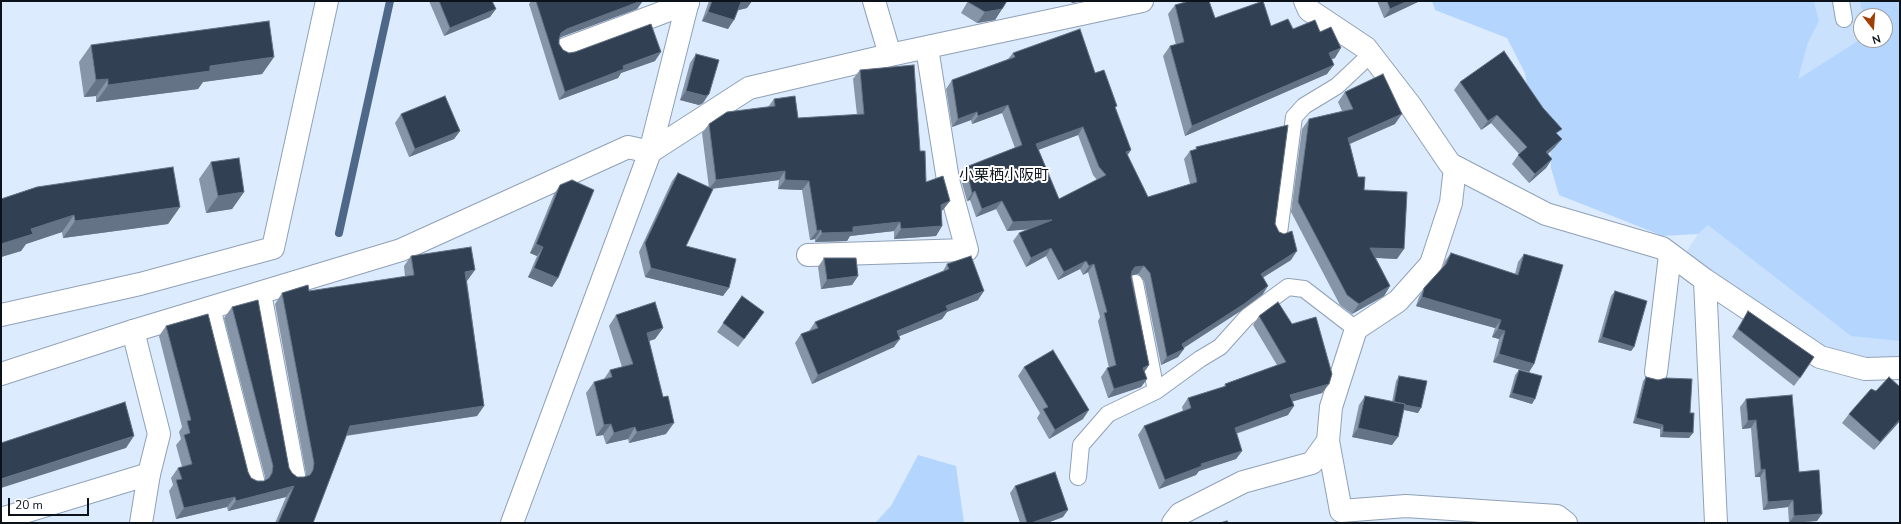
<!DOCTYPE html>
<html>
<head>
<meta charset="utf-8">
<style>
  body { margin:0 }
  #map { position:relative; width:1901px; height:524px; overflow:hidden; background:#dcebfd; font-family:"Nunito Sans",sans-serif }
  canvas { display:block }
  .frame { position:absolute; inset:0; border:2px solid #0c121a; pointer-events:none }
  .north { position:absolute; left:1853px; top:8px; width:40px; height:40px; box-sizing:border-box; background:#fff; border:1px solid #9ea0a3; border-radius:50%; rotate:163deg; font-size:11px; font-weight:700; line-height:16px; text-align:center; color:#0c121a }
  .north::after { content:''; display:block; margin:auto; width:14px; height:18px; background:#a13e04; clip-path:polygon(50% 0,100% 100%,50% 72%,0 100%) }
  .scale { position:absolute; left:8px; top:498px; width:81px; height:18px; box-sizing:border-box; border:2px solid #0c121a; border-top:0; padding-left:5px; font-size:12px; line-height:14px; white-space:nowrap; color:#0c121a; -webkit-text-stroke:3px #fff; paint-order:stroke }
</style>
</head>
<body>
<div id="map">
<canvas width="1901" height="524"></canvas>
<div class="frame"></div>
<div class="north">N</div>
<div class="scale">20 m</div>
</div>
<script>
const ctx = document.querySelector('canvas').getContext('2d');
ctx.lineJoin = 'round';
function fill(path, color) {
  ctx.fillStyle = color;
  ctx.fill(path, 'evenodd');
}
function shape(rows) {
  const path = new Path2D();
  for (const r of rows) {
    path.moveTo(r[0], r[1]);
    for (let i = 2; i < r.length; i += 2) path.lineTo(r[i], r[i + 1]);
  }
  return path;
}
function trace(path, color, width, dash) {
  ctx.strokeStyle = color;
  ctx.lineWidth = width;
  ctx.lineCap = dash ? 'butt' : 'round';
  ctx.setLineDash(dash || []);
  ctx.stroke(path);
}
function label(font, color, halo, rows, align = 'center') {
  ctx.font = font + ' "Nunito Sans","Noto Sans JP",sans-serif';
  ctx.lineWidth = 4;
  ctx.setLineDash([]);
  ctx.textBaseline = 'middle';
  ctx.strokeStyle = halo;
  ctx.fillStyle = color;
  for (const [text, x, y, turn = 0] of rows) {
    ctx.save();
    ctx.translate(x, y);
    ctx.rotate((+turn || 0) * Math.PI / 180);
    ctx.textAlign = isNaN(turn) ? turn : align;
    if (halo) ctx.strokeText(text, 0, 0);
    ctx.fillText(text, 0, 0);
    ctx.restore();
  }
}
const built = shape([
  [1814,1,1900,1,1900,361,1853,361,1832,354,1685,254,1698,234,1736,193,1793,95,1808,43,1819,21],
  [1861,16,1885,16,1885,40,1861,40]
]);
const green = shape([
  [1432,1,1814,1,1819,21,1808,43,1798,79,1861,39,1885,40,1885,16,1863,16,1860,1,1900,1,1900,341,1851,336,1708,225,1698,234,1663,236,1559,195,1551,168,1550,131,1528,94,1525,73,1507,38,1435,10],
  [918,455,956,466,964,523,875,523,891,506]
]);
const stream = shape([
  [339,233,390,1]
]);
const lane = shape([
  [1841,1,1844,19],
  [1279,233,1294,117,1304,106,1337,86,1371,54],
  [1135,283,1156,391,1200,359,1220,347,1247,317,1288,287,1304,289,1356,329],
  [1078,477,1081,445,1108,414,1156,391]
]);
const street = shape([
  [874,1,890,55],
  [1305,1,1309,10,1366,48,1410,105,1450,164,1546,214,1662,248,1705,280,1820,357,1865,369,1900,368],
  [565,49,688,3],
  [808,255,967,250,948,180,927,48],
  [1705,280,1716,523],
  [260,293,294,476],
  [209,308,253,480],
  [1,315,140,284,273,248,327,1],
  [133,331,401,250,628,147,650,152,749,88,890,55,1142,1],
  [1656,372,1670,255],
  [1328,441,1341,511,1406,506,1557,516,1566,523],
  [1,519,149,474],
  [1173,523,1180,514,1243,482,1312,463,1328,441,1331,407,1356,329,1398,301,1431,264,1451,203,1455,167]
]);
const secondary = shape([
  [1,374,133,331,159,434,149,474,141,523],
  [512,523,650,152,688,1]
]);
const wall = shape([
  [429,1,492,1,490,17,444,36],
  [531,1,644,1,642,2,637,9,561,37,559,39,559,44,563,50,569,53,655,61,621,73,618,78,559,100,529,4],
  [709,1,752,1,747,8,738,10,728,29,702,21],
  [968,1,1007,1,995,20,977,23,961,13],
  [1069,1,1082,1,1072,3],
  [1377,1,1420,1,1384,18],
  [1175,5,1215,18,1271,26,1320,32,1335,58,1332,59,1327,74,1185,136,1163,56,1170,46,1176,45,1168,14],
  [91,45,274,57,262,74,203,82,198,89,96,102,96,96,84,97,79,62],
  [1013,53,1095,73,1115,109,1131,150,1127,155,1148,197,1190,184,1184,159,1190,151,1195,150,1196,147,1275,224,1291,260,1263,277,1263,294,1239,312,1184,348,1178,357,1161,365,1144,281,1138,274,1132,275,1149,365,1144,372,1147,379,1141,387,1108,398,1101,377,1107,368,1109,368,1098,321,1100,317,1088,272,1083,275,1080,269,1058,280,1046,256,1026,267,1013,241,1019,233,1028,229,1007,231,996,209,976,217,970,200,967,201,960,176,966,167,1015,148,1002,113,972,124,971,120,952,127,946,89,952,80,1008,59],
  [1078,135,1093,175,1097,180,1059,199,1038,150],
  [696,54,703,103,699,105,680,100,690,63],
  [860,70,920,151,926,182,943,210,941,211,942,226,936,236,894,239,894,231,850,236,847,241,815,242,815,239,810,240,802,190,778,189,779,180,711,189,686,246,723,296,645,277,639,252,672,181,678,173,709,188,702,133,709,124,768,107,774,99,798,118,857,115,853,79],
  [1460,82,1558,135,1555,147,1548,154,1552,159,1546,168,1529,183,1512,164,1519,154,1491,123,1481,130,1454,90],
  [1345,92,1395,124,1350,144,1358,177,1397,259,1376,258,1390,286,1384,296,1352,314,1340,305,1291,212,1302,129,1309,119,1342,111,1338,102],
  [401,114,460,131,454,139,409,157,395,123],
  [211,162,244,192,232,209,206,213,199,179],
  [560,185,558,278,552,287,528,277,537,256,530,253,554,194],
  [1,199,180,207,168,224,63,238,62,232,26,244,21,251,1,257],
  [1451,253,1515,274,1518,262,1524,254,1534,364,1529,372,1493,362,1499,339,1492,337,1495,328,1416,306,1419,297,1424,288,1442,269,1445,261],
  [411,256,467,281,484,406,477,416,346,436,313,523,275,523,286,497,228,511,227,507,176,519,169,491,173,485,171,478,178,468,182,467,176,445,181,439,179,432,182,427,159,336,166,326,251,478,257,481,265,481,265,477,224,318,232,307,289,468,292,473,297,477,306,477,306,474,275,304,282,293,309,291,405,277,404,266],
  [824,258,858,276,852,285,821,289,818,267],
  [947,264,978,300,947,312,942,319,899,336,894,347,812,384,795,343,801,334,809,331,815,322,943,271],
  [1615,291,1634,347,1631,351,1598,342,1611,296],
  [742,296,758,321,738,347,717,332],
  [1748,311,1800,378,1794,386,1732,337],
  [616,315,663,328,655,339,649,341,666,434,629,443,628,439,606,444,603,435,596,436,586,393,594,382,604,379,610,370,622,367,609,326],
  [1259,316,1329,384,1322,393,1292,401,1288,415,1236,434,1242,451,1236,459,1199,471,1196,475,1159,489,1138,435,1144,426,1183,411,1182,407,1188,398,1224,387,1225,384,1277,365,1253,325],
  [1024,367,1083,419,1049,439,1037,418,1040,413,1018,376],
  [1519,370,1532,404,1509,397,1515,375],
  [1399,376,1418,413,1404,410,1392,445,1352,437,1359,405,1365,396,1392,402,1396,381],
  [1646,377,1690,413,1689,438,1660,437,1660,429,1633,423,1643,381],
  [1900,387,1900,421,1874,450,1842,423,1849,414,1876,391],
  [1746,399,1799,472,1817,521,1789,523,1788,507,1763,510,1760,477,1755,477,1751,428,1742,429,1740,407],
  [1015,486,1063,517,1047,523,1020,523,1010,493]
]);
const shadedWall = shape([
  [638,1,644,1,642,2,637,9,561,37,555,41,561,33,567,29],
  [746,1,752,1,747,8,735,11,741,2],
  [1074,1,1082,1,1072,3],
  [1408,1,1420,1,1384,18,1390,9],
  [496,9,490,17,444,36,450,28],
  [1002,9,995,20,977,23,985,12],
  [708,12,734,20,728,29,702,21],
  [1341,48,1335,58,1322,63,1329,53],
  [661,52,655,61,621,73,618,78,559,100,565,92,623,66],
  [274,57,262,74,203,82,198,89,96,102,108,85,210,66],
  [1334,65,1327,74,1185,136,1192,126],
  [108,79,96,96,84,97,96,80],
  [686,91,709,94,703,103,699,105,680,100],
  [1008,105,1002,113,972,124,978,116],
  [977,112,971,120,952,127,958,119],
  [1402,114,1395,124,1342,147,1348,138],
  [1497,115,1491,123,1481,130,1488,121],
  [1083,127,1078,135,1030,153,1036,144],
  [460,131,454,139,409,157,415,149],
  [1562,139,1555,147,1540,161,1546,152],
  [1131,150,1125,159,1126,152],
  [1552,159,1546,168,1529,183,1535,174],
  [785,171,779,180,709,189,716,180],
  [785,180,809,181,802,190,778,189],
  [975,191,970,200,967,201,972,193],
  [244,192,232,209,206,213,218,196],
  [950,201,943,210,934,214,941,205],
  [1002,201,996,209,976,217,982,209],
  [180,207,168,224,63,238,75,221],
  [74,215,62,232,26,244,21,251,1,257,1,244,31,229],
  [1052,220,1046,228,1007,231,1013,222],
  [900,222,894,231,850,236,847,241,815,242,822,233,853,227],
  [942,226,936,236,894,239,901,229],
  [821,230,815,239,810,240,817,231],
  [536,244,543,247,537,256,530,253],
  [1051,248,1046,256,1026,267,1031,258],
  [1370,248,1404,249,1397,259,1363,257],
  [1297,251,1291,260,1256,282,1261,274],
  [1086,261,1080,269,1058,280,1064,272],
  [1094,264,1088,272,1083,275,1089,266],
  [1144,266,1138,274,1129,276,1135,267],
  [534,268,558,278,552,287,528,277],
  [651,268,729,288,723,296,645,277],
  [475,270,467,281,458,283,465,272],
  [858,276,852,285,821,289,827,280],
  [1268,286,1263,294,1239,312,1177,352,1184,349,1178,357,1161,365,1167,357,1182,344],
  [1390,286,1384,296,1352,314,1359,304],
  [984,291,978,300,947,312,942,319,890,340,897,331,946,306],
  [1422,297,1501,320,1495,328,1416,306],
  [663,328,655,339,639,344,647,333],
  [1498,329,1505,331,1499,339,1492,337],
  [1602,337,1634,347,1631,351,1598,342],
  [900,339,894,347,812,384,818,375],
  [1499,354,1534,364,1529,372,1493,362],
  [1149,365,1143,374,1143,368],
  [1147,379,1141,387,1108,398,1114,389],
  [1329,384,1322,393,1284,404,1290,395],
  [1512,393,1535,399,1532,404,1509,397],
  [1394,403,1421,408,1418,413,1391,407],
  [484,406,477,416,342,436,350,426],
  [1294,406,1288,415,1228,436,1235,428],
  [1089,410,1083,419,1049,439,1055,430],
  [1636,418,1663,425,1660,429,1633,423],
  [1900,419,1900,421,1874,450,1880,442],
  [1756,420,1751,428,1742,429,1748,421],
  [674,423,666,434,629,443,637,432],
  [611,424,603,435,596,436,604,425],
  [635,427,628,439,606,444,614,433],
  [1358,428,1398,437,1392,445,1352,437],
  [1663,432,1693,433,1689,438,1660,437],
  [134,436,126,448,1,488,1,479],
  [1242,451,1236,459,1199,471,1196,475,1159,489,1165,480,1201,464],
  [1765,469,1760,477,1755,477,1761,470],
  [294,486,286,497,228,511,236,501],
  [235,497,227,507,176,519,184,508],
  [1793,500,1788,507,1763,510,1768,502],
  [1068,510,1063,517,1047,523,1031,523],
  [1822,514,1817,521,1789,523,1794,516]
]);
const building = shape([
  [439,1,492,1,496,9,450,28,439,1],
  [536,1,641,1,567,29,561,33,559,39,559,44,563,50,569,53,575,52,651,24,661,52,623,66,624,69,565,92,536,1],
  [712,1,746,1,741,2,734,20,708,12,712,1],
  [969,1,1007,1,1002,9,985,12,968,2,969,1],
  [1189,1,1209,1,1215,18,1263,1,1271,26,1288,19,1293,29,1315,20,1320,32,1331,27,1341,48,1329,53,1334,65,1192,126,1170,46,1184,42,1175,5,1189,1],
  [1387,1,1408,1,1390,9,1387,1],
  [269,21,274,57,210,66,210,71,108,85,108,79,96,80,91,45,269,21],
  [1080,29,1095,73,1104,70,1117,106,1115,107,1131,150,1126,152,1148,197,1197,182,1190,151,1197,149,1196,147,1288,125,1275,224,1279,232,1284,234,1292,231,1297,251,1261,274,1268,286,1244,304,1182,344,1184,349,1167,357,1150,273,1144,266,1135,267,1132,271,1131,277,1149,365,1143,368,1147,379,1114,389,1107,368,1116,365,1104,313,1107,312,1094,264,1089,266,1086,261,1064,272,1051,248,1031,258,1019,233,1052,220,1013,222,1002,201,982,209,975,191,972,193,966,167,1022,145,1008,105,978,116,977,112,958,119,952,80,1015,57,1013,53,1080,29],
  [1083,127,1099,167,1106,175,1059,199,1036,144,1083,127],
  [1504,51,1543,108,1562,129,1556,133,1562,139,1546,152,1552,159,1535,174,1518,155,1527,147,1497,115,1488,121,1460,82,1504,51],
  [696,54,719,60,709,94,706,96,686,91,696,54],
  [914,65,920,151,925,151,926,182,943,176,950,201,941,205,942,226,901,229,900,222,853,227,853,232,822,233,821,230,817,231,809,181,785,180,785,171,716,180,709,124,727,112,775,106,774,99,795,96,798,118,864,114,860,70,914,65],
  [1383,74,1402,114,1348,138,1358,177,1365,177,1364,190,1407,192,1404,249,1370,248,1390,286,1359,304,1347,295,1298,202,1309,119,1353,109,1345,92,1383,74],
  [445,96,460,131,415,149,401,114,445,96],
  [239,158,244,192,218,196,211,162,239,158],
  [173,167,180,207,75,221,74,215,31,229,33,234,1,244,1,199,37,187,173,167],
  [678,173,713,189,686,246,736,259,729,288,651,268,645,243,678,173],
  [572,180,594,190,558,278,534,268,543,247,536,244,560,185,572,180],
  [471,247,475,270,465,272,484,406,350,426,313,523,278,523,294,486,236,501,235,497,184,508,176,480,182,479,178,468,192,464,184,435,190,433,187,421,191,420,166,326,208,314,248,472,251,478,257,481,264,481,269,478,272,473,273,466,232,307,258,300,289,468,292,473,297,477,304,477,310,475,313,470,314,463,282,293,308,285,309,291,414,275,411,256,471,247],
  [1451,253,1518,275,1524,254,1563,265,1534,364,1499,354,1505,331,1498,329,1501,320,1422,297,1424,288,1446,264,1451,253],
  [971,256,984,291,946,306,948,310,897,331,900,339,818,375,801,334,818,328,815,322,949,269,947,264,971,256],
  [824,258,856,258,858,276,827,280,824,258],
  [1615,291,1647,301,1634,347,1602,337,1615,291],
  [742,296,764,312,744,339,723,323,742,296],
  [655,302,663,328,647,333,663,397,668,396,674,423,637,432,635,427,614,433,611,424,604,425,594,382,612,377,610,370,633,364,616,315,655,302],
  [1278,302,1292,324,1316,317,1332,374,1329,384,1290,395,1294,406,1235,428,1242,451,1201,464,1202,466,1165,480,1144,426,1191,408,1188,398,1226,386,1225,384,1286,362,1259,316,1278,302],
  [1748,311,1814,357,1800,378,1738,329,1748,311],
  [1053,350,1089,410,1055,430,1043,409,1048,407,1024,367,1053,350],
  [1519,370,1542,376,1535,399,1512,393,1519,370],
  [1399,376,1427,381,1421,408,1405,405,1405,404,1394,402,1399,376],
  [1646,377,1658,380,1666,378,1692,379,1690,413,1694,413,1693,433,1663,432,1663,425,1636,418,1646,377],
  [1889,377,1900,387,1900,419,1880,442,1849,414,1871,389,1876,391,1889,377],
  [1792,395,1799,472,1819,470,1822,514,1794,516,1793,500,1768,502,1765,469,1761,470,1756,420,1748,421,1746,399,1792,395],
  [1365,396,1405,404,1398,437,1358,428,1365,396],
  [125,402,134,436,1,479,1,443,125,402],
  [1055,472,1068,510,1031,523,1027,523,1015,486,1055,472],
  [1227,521,1228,523,1220,523,1227,521]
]);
const neighbourhoodNames = [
  ["小栗栖小阪町",1004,176]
];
fill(built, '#c9e1fd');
fill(green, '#b4d6fe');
trace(stream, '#4d6889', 8);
trace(lane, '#90a1b7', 18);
trace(street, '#90a1b7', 24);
trace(secondary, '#90a1b7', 24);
trace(lane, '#fff', 16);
trace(street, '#fff', 22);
trace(secondary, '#fff', 22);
fill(wall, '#8696a8');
fill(shadedWall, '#647385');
fill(building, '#314052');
trace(building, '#647385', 1);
label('15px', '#0c121a', '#fff', neighbourhoodNames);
</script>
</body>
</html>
